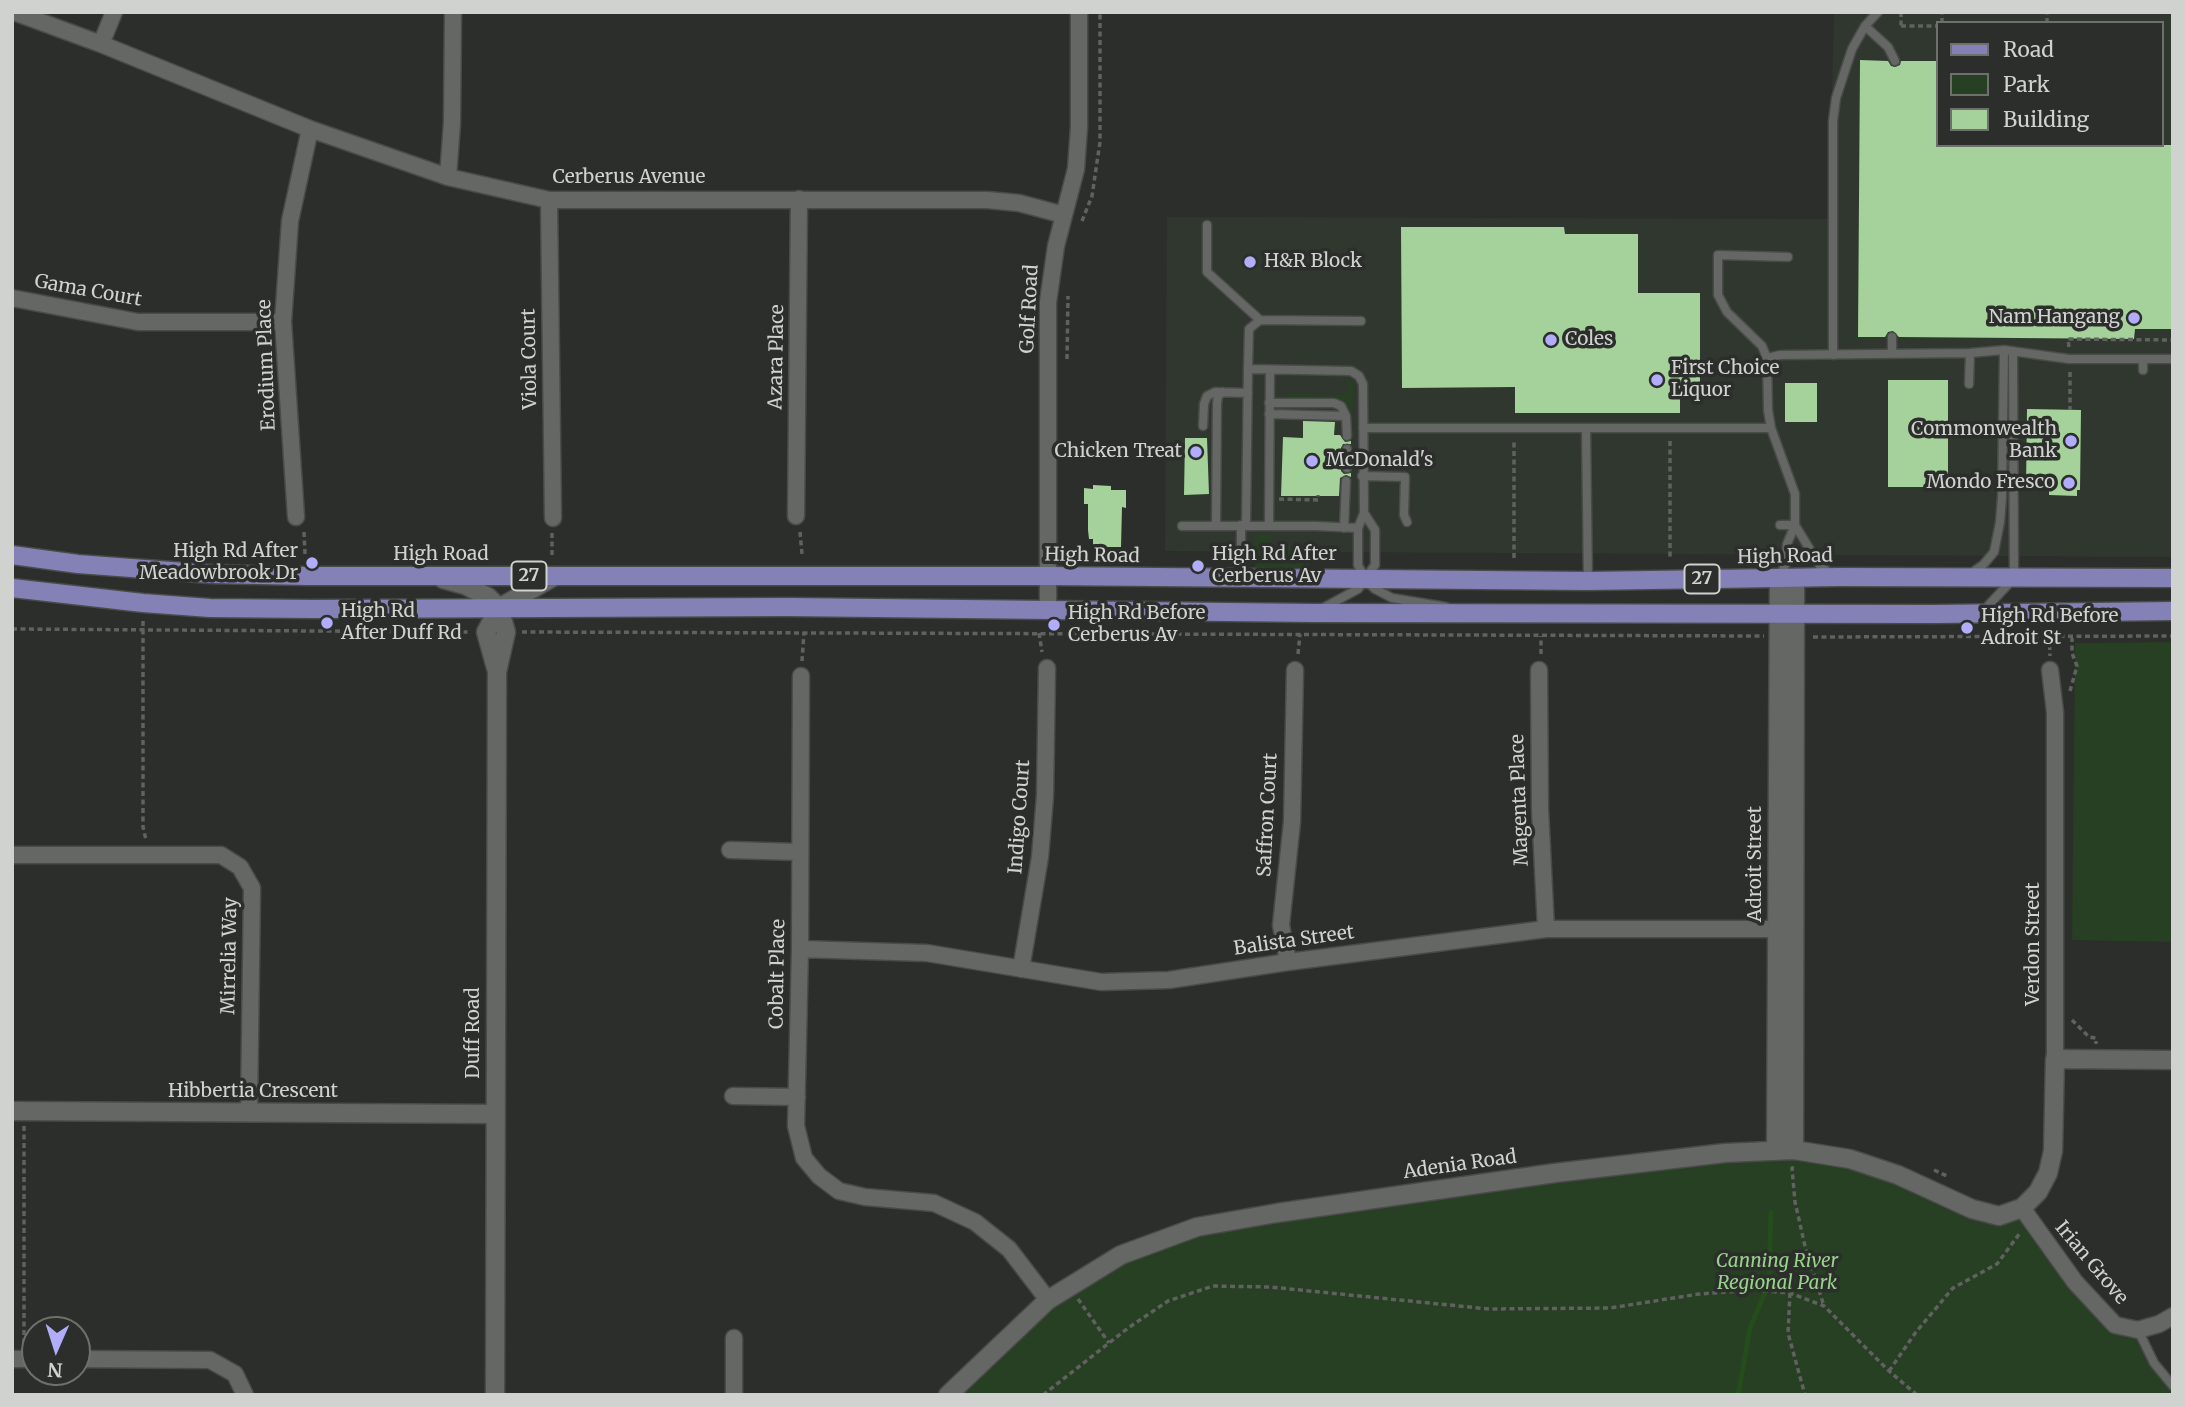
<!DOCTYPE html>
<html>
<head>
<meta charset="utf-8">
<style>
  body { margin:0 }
  #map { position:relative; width:2185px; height:1407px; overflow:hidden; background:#2c2e2b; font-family:Merriweather,serif }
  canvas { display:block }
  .frame { position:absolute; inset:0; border:14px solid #d0d2d0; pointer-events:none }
  .legend { position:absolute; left:1936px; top:21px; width:228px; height:126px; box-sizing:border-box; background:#2c2e2b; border:2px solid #6e706d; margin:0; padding:9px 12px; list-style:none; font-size:21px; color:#d0d2d0 }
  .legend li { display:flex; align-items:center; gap:14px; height:35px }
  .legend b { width:35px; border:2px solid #6e706d }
  .north { position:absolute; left:21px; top:1316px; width:70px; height:70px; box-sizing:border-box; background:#2c2e2b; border:2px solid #6e706d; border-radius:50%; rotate:183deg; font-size:19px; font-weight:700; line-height:28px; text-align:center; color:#d0d2d0 }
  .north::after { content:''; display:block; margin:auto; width:24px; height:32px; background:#b1adfa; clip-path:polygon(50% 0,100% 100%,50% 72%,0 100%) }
</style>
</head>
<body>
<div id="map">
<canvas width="2185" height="1407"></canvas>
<div class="frame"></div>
<ul class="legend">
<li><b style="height:9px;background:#8481b6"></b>Road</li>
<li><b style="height:19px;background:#273f22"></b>Park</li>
<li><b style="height:19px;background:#a4d29a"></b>Building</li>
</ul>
<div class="north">N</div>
</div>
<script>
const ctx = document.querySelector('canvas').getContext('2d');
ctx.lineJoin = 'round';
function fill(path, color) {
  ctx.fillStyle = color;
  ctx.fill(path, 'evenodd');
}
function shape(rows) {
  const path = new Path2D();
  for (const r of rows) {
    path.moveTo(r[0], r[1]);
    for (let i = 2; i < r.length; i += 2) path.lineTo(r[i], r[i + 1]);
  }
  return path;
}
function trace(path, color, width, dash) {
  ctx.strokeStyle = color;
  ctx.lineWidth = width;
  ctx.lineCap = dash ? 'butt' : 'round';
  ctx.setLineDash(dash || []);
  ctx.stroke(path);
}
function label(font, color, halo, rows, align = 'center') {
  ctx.font = font + ' Merriweather,serif';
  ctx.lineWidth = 7;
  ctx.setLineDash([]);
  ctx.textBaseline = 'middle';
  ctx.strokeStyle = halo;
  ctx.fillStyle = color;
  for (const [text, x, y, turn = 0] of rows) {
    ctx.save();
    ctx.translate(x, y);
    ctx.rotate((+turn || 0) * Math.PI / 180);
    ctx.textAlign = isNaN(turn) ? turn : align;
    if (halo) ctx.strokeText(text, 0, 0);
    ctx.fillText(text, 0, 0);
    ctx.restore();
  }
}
const built = shape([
  [1834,12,2173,12,2173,557,1165,551,1167,217,1829,219],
  [1938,23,2162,23,2162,145,1938,145]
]);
const green = shape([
  [1347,380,1353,382,1351,456,1349,456,1350,415,1341,400,1330,398,1287,398,1284,394,1347,395],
  [1255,534,1270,535,1270,548,1311,548,1313,556,1255,556],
  [1256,560,1309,560,1310,568,1255,567],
  [2173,642,2173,942,2072,940,2075,643],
  [1757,1149,1830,1155,2029,1221,2120,1328,2145,1342,2173,1385,2173,1395,950,1395,1109,1259,1208,1224]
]);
const stream = shape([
  [1738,1395,1750,1328,1769,1283,1771,1213]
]);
const building = shape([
  [1860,60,1888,61,1891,66,1895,67,1900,65,1901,61,1938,61,1938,145,2173,145,2173,329,2135,329,2134,339,1899,337,1893,331,1888,332,1885,337,1858,337],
  [1401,227,1564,227,1565,234,1638,234,1638,293,1700,293,1700,387,1680,387,1680,413,1515,413,1515,387,1402,388],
  [1888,380,1948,380,1948,487,1888,487],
  [1785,383,1817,383,1817,422,1785,422],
  [2027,409,2081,410,2080,490,2077,490,2077,496,2049,495,2049,490,2026,489],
  [1303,421,1335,422,1334,435,1340,435,1345,442,1351,441,1351,444,1343,444,1341,448,1341,471,1344,474,1351,473,1351,477,1346,475,1340,478,1339,496,1281,496,1283,437,1303,438],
  [1185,438,1207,438,1209,494,1184,495],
  [1093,485,1111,486,1111,490,1126,490,1126,508,1122,507,1121,547,1093,547,1093,539,1089,539,1088,530,1088,504,1084,504,1084,488,1093,489]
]);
const path = shape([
  [1901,12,1901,29],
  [1942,23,1942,12],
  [2047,23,2047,12],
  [1901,26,1938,26],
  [1082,221,1092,196,1100,142,1100,12],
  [2069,347,2068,339,2173,340],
  [1067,359,1068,296],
  [2070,372,2070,410],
  [1670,441,1670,559],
  [1279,499,1318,500,1318,495],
  [304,532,305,554],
  [800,532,802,554],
  [552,555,552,532],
  [1514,558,1514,442],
  [143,621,143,827,146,840],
  [2049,628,2050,656],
  [12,629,469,632],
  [522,632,1764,636],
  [1039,633,1042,652],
  [1813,637,2173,636],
  [1298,654,1300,634],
  [1541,654,1541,636],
  [802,661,804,632],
  [2070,691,2077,666,2072,653,2072,638],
  [2072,1020,2089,1037,2096,1038,2096,1044],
  [24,1126,24,1343],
  [1794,1168,1792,1168,1795,1202,1805,1246,1824,1306],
  [1934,1170,1949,1177],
  [1790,1293,1788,1333,1805,1395],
  [1078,1299,1109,1343],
  [1889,1371,1916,1332,1953,1288,1997,1264,2020,1233],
  [1043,1395,1128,1328,1168,1301,1213,1286,1270,1287,1489,1309,1610,1308,1699,1294,1754,1290,1790,1293,1824,1306,1889,1371,1917,1395]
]);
const service = shape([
  [1865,26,1888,47,1895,61],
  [1207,225,1207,272,1260,320],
  [1892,353,1892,337],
  [1833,355,1833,121,1836,98,1852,49,1865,26,1878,12],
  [1767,358,1780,355,1970,353,2004,350,2069,359,2173,359],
  [1248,369,1249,329,1260,320,1361,321],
  [2143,370,2143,359],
  [1969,384,1970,353],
  [1269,403,1334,403,1341,406,1346,416],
  [1269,414,1346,416,1347,436],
  [1203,426,1204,404,1207,396,1215,392,1248,393],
  [1363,428,1771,428],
  [1586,429,1588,581],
  [1347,468,1347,449],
  [1362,476,1405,477,1404,515,1407,522],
  [1216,525,1217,404,1218,396,1223,392],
  [1241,525,1241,579],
  [1246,525,1248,369,1351,371,1359,376,1363,384,1364,513,1358,528,1358,565,1365,579,1375,589,1392,598,1446,607],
  [1269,525,1270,370],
  [1780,525,1795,525],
  [1795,525,1820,566,1830,573],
  [1182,526,1316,526,1358,528],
  [1344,528,1346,481],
  [1970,574,1983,565,1994,552,2000,522,2002,497,2004,350],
  [1779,578,1786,563,1787,544,1795,525,1795,494,1771,428,1768,410,1767,358,1762,346,1727,312,1718,295,1718,255,1788,257],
  [1323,608,1358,589,1375,565,1375,530,1364,513],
  [1985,609,2014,578,2013,351],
  [2138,1330,2154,1363,2173,1386]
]);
const minor = shape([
  [14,12,101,44,310,129,448,177,549,200,987,200,1019,203,1064,215],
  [101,44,114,12],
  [448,177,452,123,453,12],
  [549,200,553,518],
  [12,298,138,322,283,322],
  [796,516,799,199],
  [296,517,283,322,290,221,310,129],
  [1048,610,1048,302,1056,246,1076,169,1079,127,1079,12],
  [1539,670,1540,809,1546,929],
  [2050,670,2055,712,2055,1059],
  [801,676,800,949,796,1126,804,1158,819,1176,839,1191,865,1197,934,1203,975,1222,1009,1249,1048,1300],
  [730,850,799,852],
  [12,855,221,855,240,867,252,888,249,1113],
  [800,949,927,953,1101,982,1169,980,1288,962,1546,929,1789,929],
  [1288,962,1281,925,1292,822,1295,670],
  [1021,969,1040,857,1045,796,1047,668],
  [733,1096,797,1097],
  [2022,1208,2075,1282,2115,1325,2138,1330,2159,1324,2173,1316],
  [12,1359,35,1359],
  [77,1359,210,1360,235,1374,245,1395],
  [734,1395,734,1338]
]);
const tertiary = shape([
  [443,579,465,585,488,597,499,608,506,632,497,672,495,1395],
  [496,668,486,632,499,608,555,576],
  [12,1111,494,1114],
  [1794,1150,1795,578],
  [1776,1151,1779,578],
  [948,1395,1048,1300,1121,1255,1197,1227,1277,1213,1555,1173,1725,1153,1794,1150,1850,1159,1898,1175,1972,1209,1999,1216,2022,1208,2038,1192,2048,1173,2053,1151,2055,1059,2173,1060]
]);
const primary = shape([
  [12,555,78,564,211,574,307,576,1048,576,1588,581,1839,577,2173,578],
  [12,588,143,603,210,608,313,609,787,607,1314,613,1935,614,2173,611]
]);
const markers = [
  [1250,262,7,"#b1adfa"],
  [2134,318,7,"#b1adfa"],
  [1551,340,7,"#b1adfa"],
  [1657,380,7,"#b1adfa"],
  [2071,441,7,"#b1adfa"],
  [1196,452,7,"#b1adfa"],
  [1312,461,7,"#b1adfa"],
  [2069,483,7,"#b1adfa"],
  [312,563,7,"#b1adfa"],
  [1198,566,7,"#b1adfa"],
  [327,623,7,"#b1adfa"],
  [1054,625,7,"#b1adfa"],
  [1967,628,7,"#b1adfa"]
];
const shields = [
  [529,576,35],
  [1702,579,35]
];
const shieldNames = [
  ["27",529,576],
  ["27",1702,579]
];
const streetNames = [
  ["Cerberus Avenue",629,178],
  ["Gama Court",88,291,10],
  ["Golf Road",1030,309,-87],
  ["Azara Place",777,357,-89],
  ["Viola Court",530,359,-91],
  ["Erodium Place",267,365,-92],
  ["High Road",441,555],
  ["High Road",1092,556,1],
  ["High Road",1785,557,-1],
  ["Magenta Place",1520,800,-92],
  ["Saffron Court",1268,815,-87],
  ["Indigo Court",1020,817,-86],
  ["Adroit Street",1756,864,-90],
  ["Balista Street",1294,941,-8],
  ["Verdon Street",2034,944,-90],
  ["Mirrelia Way",230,956,-89],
  ["Cobalt Place",778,974,-89],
  ["Duff Road",474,1033,-90],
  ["Hibbertia Crescent",253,1092],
  ["Adenia Road",1460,1165,-8],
  ["Irian Grove",2091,1263,50]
];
const poiNames = [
  ["H&R Block",1264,262],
  ["Nam Hangang",2120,318,"right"],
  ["Coles",1565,340],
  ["First Choice",1671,369],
  ["Liquor",1671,391],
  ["Commonwealth",2057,430,"right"],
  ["Bank",2057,452,"right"],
  ["Chicken Treat",1182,452,"right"],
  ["McDonald's",1326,461],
  ["Mondo Fresco",2055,483,"right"],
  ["High Rd After",298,552,"right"],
  ["Meadowbrook Dr",298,574,"right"],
  ["High Rd After",1212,555],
  ["Cerberus Av",1212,577],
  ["High Rd",341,612],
  ["After Duff Rd",341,634],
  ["High Rd Before",1068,614],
  ["Cerberus Av",1068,636],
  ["High Rd Before",1981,617],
  ["Adroit St",1981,639]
];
const parkNames = [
  ["Canning River",1777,1262],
  ["Regional Park",1777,1284]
];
fill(built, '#30372e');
fill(green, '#273f22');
trace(stream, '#244d1b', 5);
fill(building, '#a4d29a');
trace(service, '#494b48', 11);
trace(minor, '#494b48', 19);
trace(tertiary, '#494b48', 21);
trace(primary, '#494b48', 21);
trace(path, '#606260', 3.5, [5, 3.5]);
trace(service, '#646763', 8);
trace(minor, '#646763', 16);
trace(tertiary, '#646763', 18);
trace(primary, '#8481b6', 18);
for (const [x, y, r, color] of markers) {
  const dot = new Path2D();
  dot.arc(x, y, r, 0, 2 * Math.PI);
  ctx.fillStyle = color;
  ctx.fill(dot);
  trace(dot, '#2c2e2b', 2.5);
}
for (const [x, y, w] of shields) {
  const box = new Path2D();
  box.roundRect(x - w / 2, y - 14.5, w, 29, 5);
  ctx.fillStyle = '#2c2e2b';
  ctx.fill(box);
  trace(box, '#d0d2d0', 2);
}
label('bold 18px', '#d0d2d0', null, shieldNames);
label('19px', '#d0d2d0', '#2c2e2b', streetNames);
label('19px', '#d0d2d0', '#2c2e2b', poiNames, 'left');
label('italic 19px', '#96d489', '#2c2e2b', parkNames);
</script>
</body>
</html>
